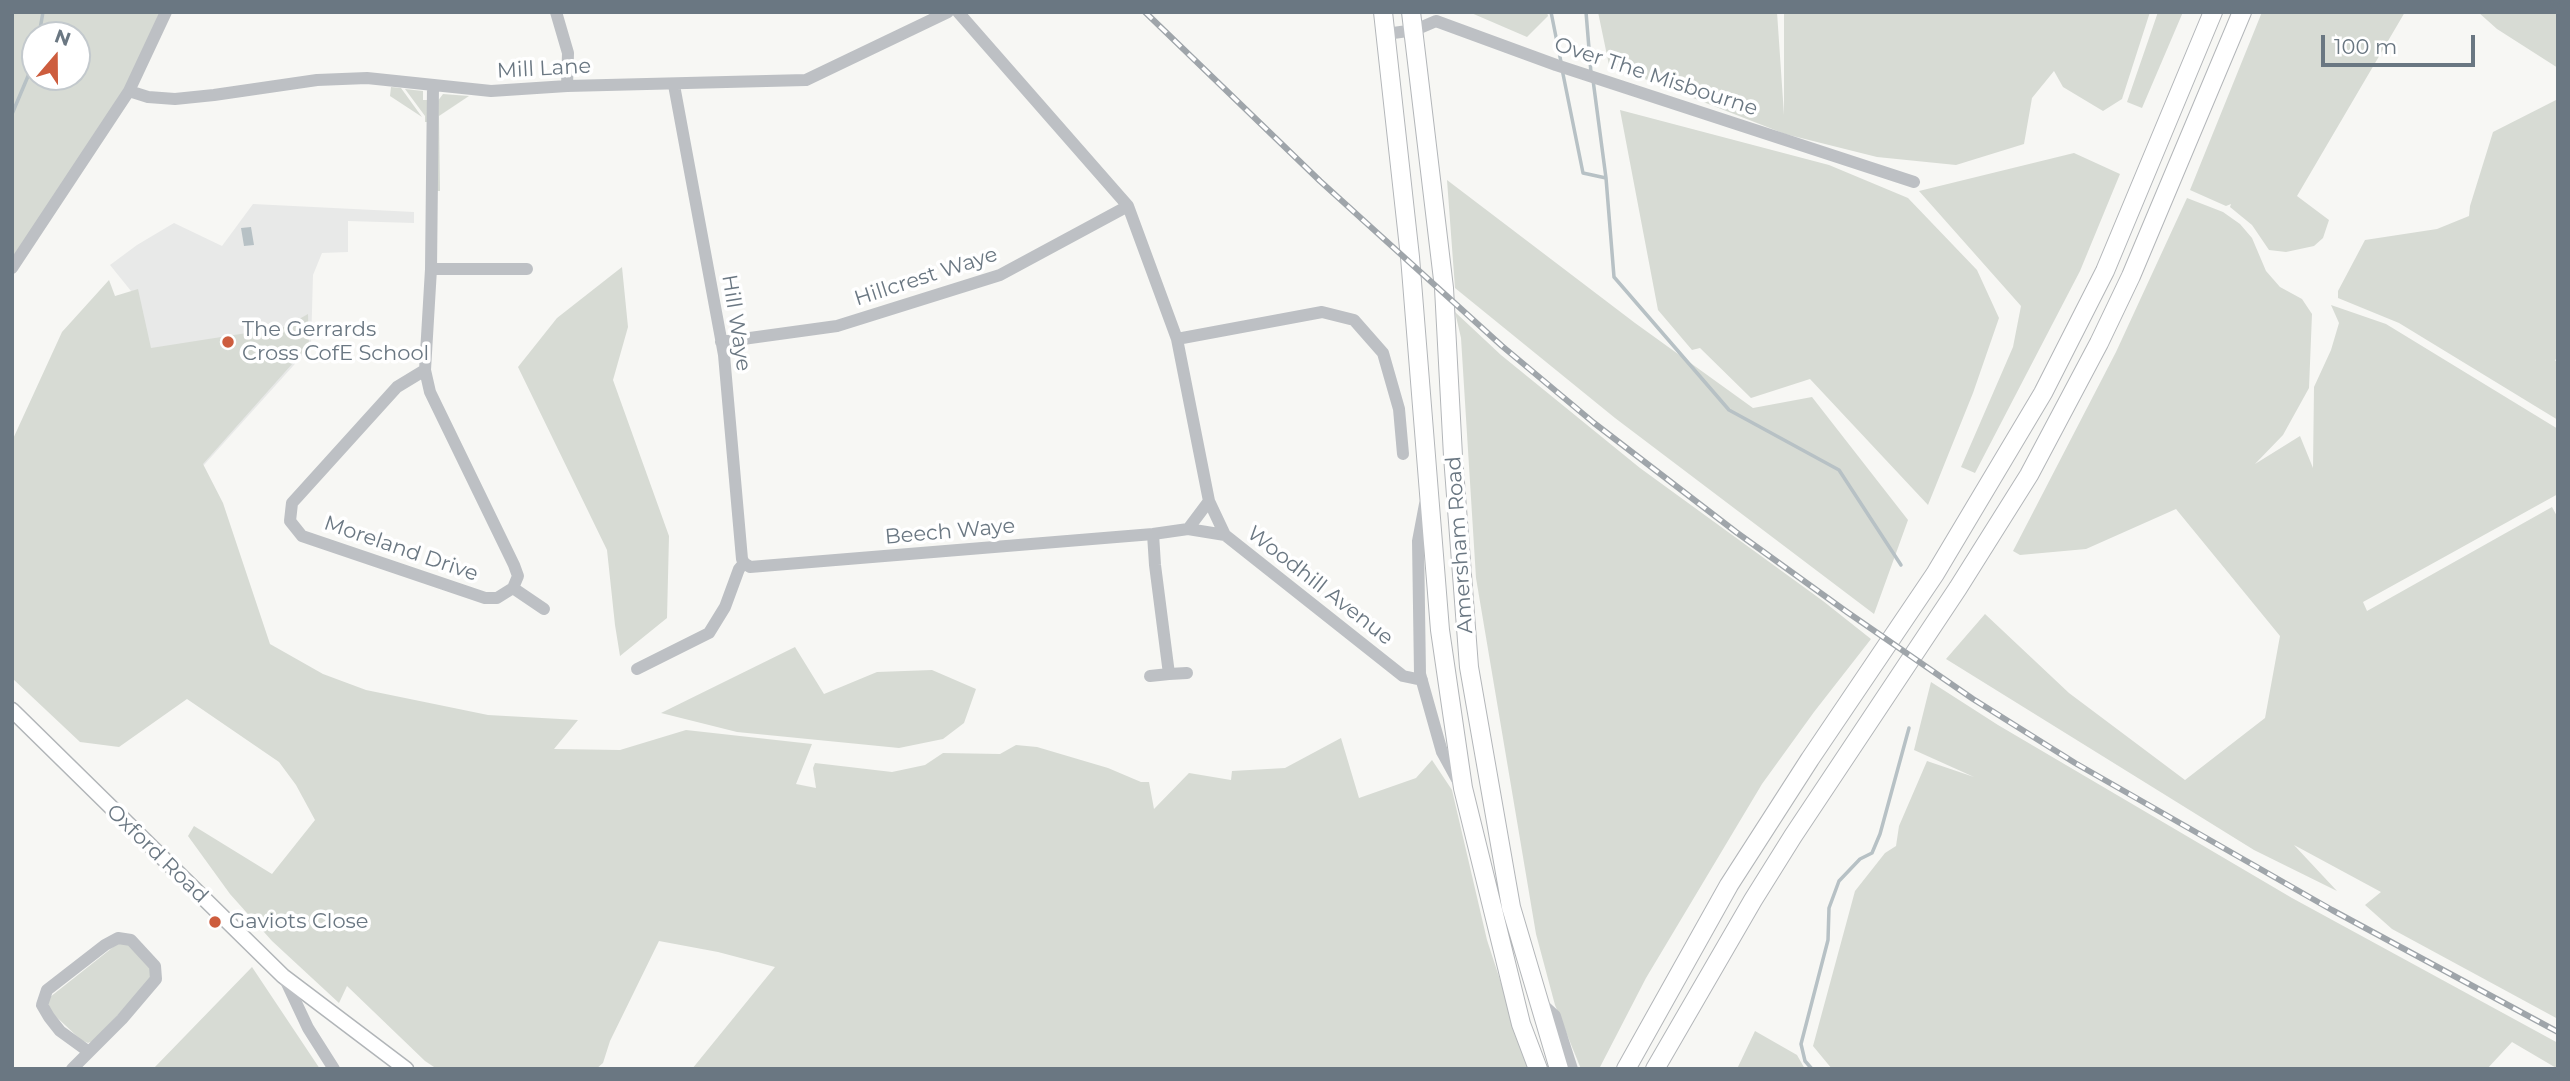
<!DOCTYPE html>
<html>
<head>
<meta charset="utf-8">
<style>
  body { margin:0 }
  #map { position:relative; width:2570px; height:1081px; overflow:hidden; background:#f7f7f4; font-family:Montserrat,sans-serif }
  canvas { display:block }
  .frame { position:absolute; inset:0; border:14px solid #6a7782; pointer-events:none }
  .north { position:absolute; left:21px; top:21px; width:70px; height:70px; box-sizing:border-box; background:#fff; border:2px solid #c3c9cd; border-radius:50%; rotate:20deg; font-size:19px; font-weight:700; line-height:28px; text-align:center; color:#6a7782 }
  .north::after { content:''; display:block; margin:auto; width:24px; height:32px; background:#cd5d3e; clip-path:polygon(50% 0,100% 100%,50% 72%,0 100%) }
  .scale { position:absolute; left:2321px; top:35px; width:154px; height:32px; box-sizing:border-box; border:4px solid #6a7782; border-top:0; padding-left:9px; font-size:21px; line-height:24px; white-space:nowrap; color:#6a7782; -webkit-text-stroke:5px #fff; paint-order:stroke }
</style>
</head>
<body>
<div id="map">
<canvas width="2570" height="1081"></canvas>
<div class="frame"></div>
<div class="north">N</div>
<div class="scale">100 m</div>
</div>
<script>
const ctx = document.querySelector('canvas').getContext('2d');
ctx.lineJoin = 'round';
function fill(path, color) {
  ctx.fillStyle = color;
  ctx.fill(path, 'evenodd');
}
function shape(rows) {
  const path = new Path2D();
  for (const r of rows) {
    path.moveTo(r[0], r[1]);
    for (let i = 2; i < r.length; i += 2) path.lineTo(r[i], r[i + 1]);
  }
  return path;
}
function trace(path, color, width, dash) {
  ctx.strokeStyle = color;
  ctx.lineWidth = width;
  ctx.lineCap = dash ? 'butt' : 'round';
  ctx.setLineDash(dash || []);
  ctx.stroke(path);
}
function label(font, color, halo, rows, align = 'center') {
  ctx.font = font + ' Montserrat,sans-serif';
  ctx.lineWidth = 7;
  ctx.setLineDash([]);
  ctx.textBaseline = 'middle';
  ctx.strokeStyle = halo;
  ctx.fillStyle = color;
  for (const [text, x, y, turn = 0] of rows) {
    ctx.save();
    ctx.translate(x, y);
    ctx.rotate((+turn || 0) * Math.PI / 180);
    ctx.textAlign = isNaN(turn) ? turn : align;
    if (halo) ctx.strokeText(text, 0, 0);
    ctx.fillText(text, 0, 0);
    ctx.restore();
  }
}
const built = shape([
  [253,204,414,212,414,223,348,221,348,252,322,253,313,275,311,346,195,475,144,338,131,291,110,265,137,245,174,223,222,246]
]);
const green = shape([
  [12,12,161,12,125,89,12,259],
  [35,35,77,35,77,77,35,77],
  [1469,12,1547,12,1548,16,1527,37],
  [1598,12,1777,12,1784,115,1784,12,2150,12,2122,99,2103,111,2063,87,2054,71,2032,98,2024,144,1956,165,1877,157,1785,134,1609,65],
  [2158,12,2183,12,2142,108,2127,102],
  [2262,12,2405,12,2297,196,2329,220,2323,238,2314,246,2286,252,2269,250,2252,225,2230,207,2231,204,2226,206,2190,190],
  [2478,12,2558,12,2558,68,2497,29],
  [391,87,401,88,422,117,390,96],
  [405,89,423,91,423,100,428,100,428,122,425,122,425,116],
  [443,94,469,96,439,116,440,191,437,191,437,102],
  [2558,99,2558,358,2555,360,2558,364,2558,420,2399,323,2338,298,2338,291,2365,240,2437,229,2469,216,2470,206,2493,132],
  [1620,110,1829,165,1908,198,1977,270,1999,318,1973,393,1928,505,1810,379,1751,398,1700,348,1692,350,1658,310],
  [2074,153,2120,174,2080,271,1975,473,1961,467,2013,347,2021,306,1919,191],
  [1447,180,1635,323,1753,408,1812,397,1908,520,1874,614,1615,418,1455,288],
  [2187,198,2223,212,2240,224,2252,238,2266,271,2280,287,2302,299,2312,314,2309,388,2283,435,2255,464,2300,436,2313,468,2314,387,2331,350,2339,323,2331,305,2386,324,2558,429,2558,494,2363,602,2367,611,2552,507,2558,518,2558,1019,2392,929,2365,905,2381,892,2294,845,2337,891,2254,850,1946,659,1985,614,2069,693,2185,780,2265,718,2280,636,2176,509,2086,549,2020,555,2013,551,2116,352],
  [622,267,628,327,613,380,669,536,667,618,620,656,615,625,607,550,518,367,557,318],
  [109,280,115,296,138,289,151,348,285,327,308,314,309,345,203,464,223,503,270,644,323,674,366,690,488,715,578,720,554,749,620,750,686,730,812,744,796,784,816,788,813,768,815,763,892,772,925,765,943,753,1000,754,1016,745,1037,747,1108,768,1141,782,1149,782,1154,809,1189,773,1231,780,1232,771,1285,768,1341,738,1359,798,1416,778,1432,760,1452,790,1487,940,1529,1069,692,1069,775,967,718,952,659,941,610,1041,603,1063,596,1069,437,1069,425,1061,347,986,339,1003,272,941,230,894,188,836,194,826,272,874,315,820,296,785,279,762,187,699,119,747,80,742,12,678,12,441,62,332],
  [1455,312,1501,355,1640,468,1823,601,1871,639,1814,712,1762,784,1646,978,1599,1069,1581,1069,1555,1005,1536,934,1476,578,1461,338],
  [795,647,824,694,877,672,932,670,976,689,964,723,943,739,899,748,737,732,661,713],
  [1931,682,1998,725,2292,898,2558,1043,2558,1069,2512,1042,2487,1069,1832,1069,1813,1046,1855,891,1885,853,1896,846,1899,826,1927,761,1974,777,1914,750],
  [131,943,153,967,153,978,93,1041,88,1043,81,1040,50,1011,48,1003,50,997,117,944],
  [252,967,320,1069,153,1069],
  [1755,1031,1797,1055,1805,1069,1737,1069]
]);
const water = shape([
  [251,227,254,245,244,246,241,228]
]);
const stream = shape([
  [1551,12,1561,62],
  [1586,12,1591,73],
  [39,35,43,12],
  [1562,69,1583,173,1606,178],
  [1593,80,1606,178,1614,277,1729,410,1839,470,1901,565],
  [12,114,34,62],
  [1812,1069,1805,1061,1801,1044,1828,940,1829,908,1839,881,1860,859,1872,853,1880,834,1909,728]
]);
const minor = shape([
  [556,12,568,53,567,86],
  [958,12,1128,206,1177,339,1209,501,1225,535,1403,676,1422,680],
  [1386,34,1415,30,1436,21,1556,65,1914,182],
  [674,85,724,355,742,559,744,563,750,567,1153,534,1188,529,1225,535],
  [129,91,148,97,175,99,214,95,317,80,367,78,491,91,567,86,806,80,948,12],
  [12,268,129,91,166,12],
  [431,269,527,269],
  [1177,339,1322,312,1354,320,1383,353,1399,409,1403,454],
  [721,342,837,326,1000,275,1128,206],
  [425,370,397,387,292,503,290,521,302,536,485,598,497,598,513,588,518,576,514,565,430,392,425,370,431,269,433,86],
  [1425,504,1418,541,1420,674,1442,752,1460,785],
  [1188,529,1209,501],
  [513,588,544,609],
  [637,669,709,633,725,607,739,569,744,563],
  [1169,674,1187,673],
  [1150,676,1169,674,1155,565,1153,534],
  [284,977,308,1028,334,1069],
  [1542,1004,1555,1016,1572,1069],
  [72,1069,122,1019,156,979,155,966,131,940,118,938,105,945,47,990,42,1005,49,1017,60,1031,89,1052]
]);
const major = shape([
  [12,710,283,976,406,1069]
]);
const highway = shape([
  [1383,12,1410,257,1440,630,1463,788,1521,1024,1538,1069],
  [1411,12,1444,288,1453,456,1469,667,1511,907,1559,1069],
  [1626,1069,1729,885,1810,759,1935,574,2043,393,2105,271,2213,12],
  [1655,1069,1753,900,1793,836,1958,588,2029,475,2099,343,2131,276,2242,12]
]);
const rail = shape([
  [1145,12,1320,181,1502,346,1594,423,1736,532,1847,612,1973,699,2075,763,2332,910,2558,1032]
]);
const markers = [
  [228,342,7,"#cd5d3e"],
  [215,922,7,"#cd5d3e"]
];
const streetNames = [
  ["Mill Lane",544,69,-3],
  ["Over The Misbourne",1656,77,18],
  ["Hillcrest Waye",926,277,-18],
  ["Hill Waye",736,323,81],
  ["Beech Waye",950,532,-5],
  ["Amersham Road",1460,545,-94],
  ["Moreland Drive",401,549,19],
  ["Woodhill Avenue",1320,586,38],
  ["Oxford Road",157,854,44]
];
const poiNames = [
  ["The Gerrards",242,330],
  ["Cross CofE School",242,354],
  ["Gaviots Close",229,922]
];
fill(built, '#e8e9e8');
fill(green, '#d7dbd4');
fill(water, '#b7c1c5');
trace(stream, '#b7c1c5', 3.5);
trace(major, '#b1b5b8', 17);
trace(highway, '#b3b6b9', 20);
trace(minor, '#bdc0c4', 12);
trace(major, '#fff', 14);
trace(highway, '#fff', 18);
trace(rail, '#9fa5aa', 6);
trace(rail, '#fff', 3.5, [10]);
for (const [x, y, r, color] of markers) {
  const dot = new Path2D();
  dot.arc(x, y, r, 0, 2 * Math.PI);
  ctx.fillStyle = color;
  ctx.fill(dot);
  trace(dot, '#fff', 2.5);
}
label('21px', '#6a7782', '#fff', streetNames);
label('21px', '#6a7782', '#fff', poiNames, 'left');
</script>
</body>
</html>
